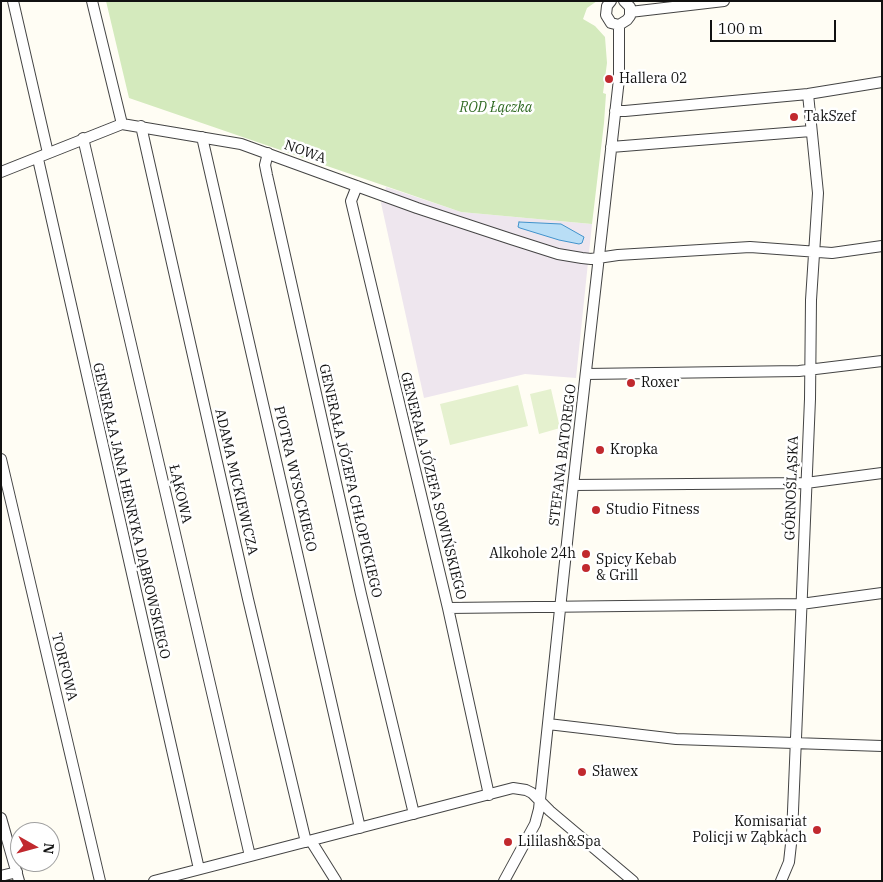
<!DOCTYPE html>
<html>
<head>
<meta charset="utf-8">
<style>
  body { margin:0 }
  #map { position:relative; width:883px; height:882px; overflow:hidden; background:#fffdf4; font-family:"IBM Plex Serif",serif }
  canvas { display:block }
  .frame { position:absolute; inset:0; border:2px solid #111; pointer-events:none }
  .north { position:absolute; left:10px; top:822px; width:50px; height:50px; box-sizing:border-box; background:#fff; border:1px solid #a0a0a0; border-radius:50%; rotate:97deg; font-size:14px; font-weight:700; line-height:20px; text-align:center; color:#111 }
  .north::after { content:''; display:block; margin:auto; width:18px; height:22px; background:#c1292e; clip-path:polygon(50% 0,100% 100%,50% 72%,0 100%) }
  .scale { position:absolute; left:710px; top:20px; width:126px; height:22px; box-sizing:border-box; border:2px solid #111; border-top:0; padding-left:6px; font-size:15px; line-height:18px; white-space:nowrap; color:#111; -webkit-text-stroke:4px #fff; paint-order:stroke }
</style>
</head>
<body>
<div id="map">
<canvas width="883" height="882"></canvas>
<div class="frame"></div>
<div class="north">N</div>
<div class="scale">100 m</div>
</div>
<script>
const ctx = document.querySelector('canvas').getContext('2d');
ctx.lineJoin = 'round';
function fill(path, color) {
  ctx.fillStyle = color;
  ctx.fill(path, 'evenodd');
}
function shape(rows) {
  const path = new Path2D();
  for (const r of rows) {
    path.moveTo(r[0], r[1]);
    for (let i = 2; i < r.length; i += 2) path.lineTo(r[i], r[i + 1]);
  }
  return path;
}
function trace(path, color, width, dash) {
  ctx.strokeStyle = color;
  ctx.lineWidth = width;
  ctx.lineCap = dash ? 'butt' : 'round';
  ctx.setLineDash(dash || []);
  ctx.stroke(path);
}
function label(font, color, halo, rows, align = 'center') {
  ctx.font = font + ' "IBM Plex Serif",serif';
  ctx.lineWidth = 5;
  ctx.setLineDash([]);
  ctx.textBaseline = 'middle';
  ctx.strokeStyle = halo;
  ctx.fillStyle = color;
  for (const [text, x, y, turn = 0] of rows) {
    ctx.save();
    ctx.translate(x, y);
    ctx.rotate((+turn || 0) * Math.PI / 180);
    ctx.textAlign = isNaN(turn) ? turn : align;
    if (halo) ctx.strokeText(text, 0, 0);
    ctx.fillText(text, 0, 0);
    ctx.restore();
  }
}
const industrial = shape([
  [386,187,461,212,592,224,576,378,525,374,424,398,381,203]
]);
const green = shape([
  [106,1,597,1,587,8,583,19,595,26,605,37,607,63,603,93,606,94,604,123,592,224,461,212,129,98]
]);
const pitch = shape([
  [518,385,528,426,450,445,440,404],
  [551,389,560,428,539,434,530,394]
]);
const water = shape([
  [519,222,561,224,584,237,582,243,579,244,559,240,520,228,518,227,519,222]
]);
const minor = shape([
  [13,1,48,153],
  [92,1,122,124],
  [611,1,607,6,606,15,611,23,619,25,627,20,630,16,630,7,624,1],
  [630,12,724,1],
  [615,111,625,111,808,94,882,82],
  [141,126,248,599,306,842],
  [202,137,360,828],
  [83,138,250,856],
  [611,147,811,131],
  [268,153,265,165,267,175,361,594,414,814],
  [38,159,199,869],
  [1,172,122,124,241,144,417,208,511,239,558,254,582,258,591,259,618,255,750,247,832,253,882,246],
  [357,186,351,201,448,608,489,795],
  [586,374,799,371,882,361],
  [1,459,100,881],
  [573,485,806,483,882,473],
  [448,608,801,604,882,593],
  [548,724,676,739,882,746],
  [1,818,19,881],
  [311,841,336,881],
  [1,876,17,872],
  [154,881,513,788,526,790,532,793,550,811,633,881],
  [504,881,535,824,539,809,572,495,619,79,619,25],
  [781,881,789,862,792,835,810,399,811,300,818,193,808,94]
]);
const markers = [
  [609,79,5,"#c1292e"],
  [794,117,5,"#c1292e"],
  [631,383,5,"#c1292e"],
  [600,450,5,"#c1292e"],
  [596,510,5,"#c1292e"],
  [586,554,5,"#c1292e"],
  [586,568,5,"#c1292e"],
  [582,772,5,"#c1292e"],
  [817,830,5,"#c1292e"],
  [508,842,5,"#c1292e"]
];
const poiNames = [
  ["Hallera 02",619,79],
  ["TakSzef",804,117],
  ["Roxer",641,383],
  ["Kropka",610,450],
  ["Studio Fitness",606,510],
  ["Alkohole 24h",576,554,"right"],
  ["Spicy Kebab",596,560],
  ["& Grill",596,576],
  ["Sławex",592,772],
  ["Komisariat",807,822,"right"],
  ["Policji w Ząbkach",807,838,"right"],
  ["Lililash&Spa",518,842]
];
const parkNames = [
  ["ROD Łączka",496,108]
];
const streetNames = [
  ["NOWA",305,152,20],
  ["STEFANA BATOREGO",563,455,-83],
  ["PIOTRA WYSOCKIEGO",295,479,77],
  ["GENERAŁA JÓZEFA CHŁOPICKIEGO",350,481,77],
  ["ADAMA MICKIEWICZA",236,482,77],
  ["GENERAŁA JÓZEFA SOWIŃSKIEGO",433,486,76],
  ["GÓRNOŚLĄSKA",792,488,-88],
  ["ŁĄKOWA",180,494,77],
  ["GENERAŁA JANA HENRYKA DĄBROWSKIEGO",131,511,77],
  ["TORFOWA",64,667,76]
];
fill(industrial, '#eee6ee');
fill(green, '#d4eabd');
fill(pitch, '#e5f1cf');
fill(water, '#b9def6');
trace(water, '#4193cc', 1);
trace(minor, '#444', 12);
trace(minor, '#fff', 10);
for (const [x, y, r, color] of markers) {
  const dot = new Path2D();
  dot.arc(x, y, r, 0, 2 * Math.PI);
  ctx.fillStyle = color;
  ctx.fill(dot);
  trace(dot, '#fff', 2);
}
label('14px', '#111', '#fff', poiNames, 'left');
label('italic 14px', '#2e6920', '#fff', parkNames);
label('14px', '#111', '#fff', streetNames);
</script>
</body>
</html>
